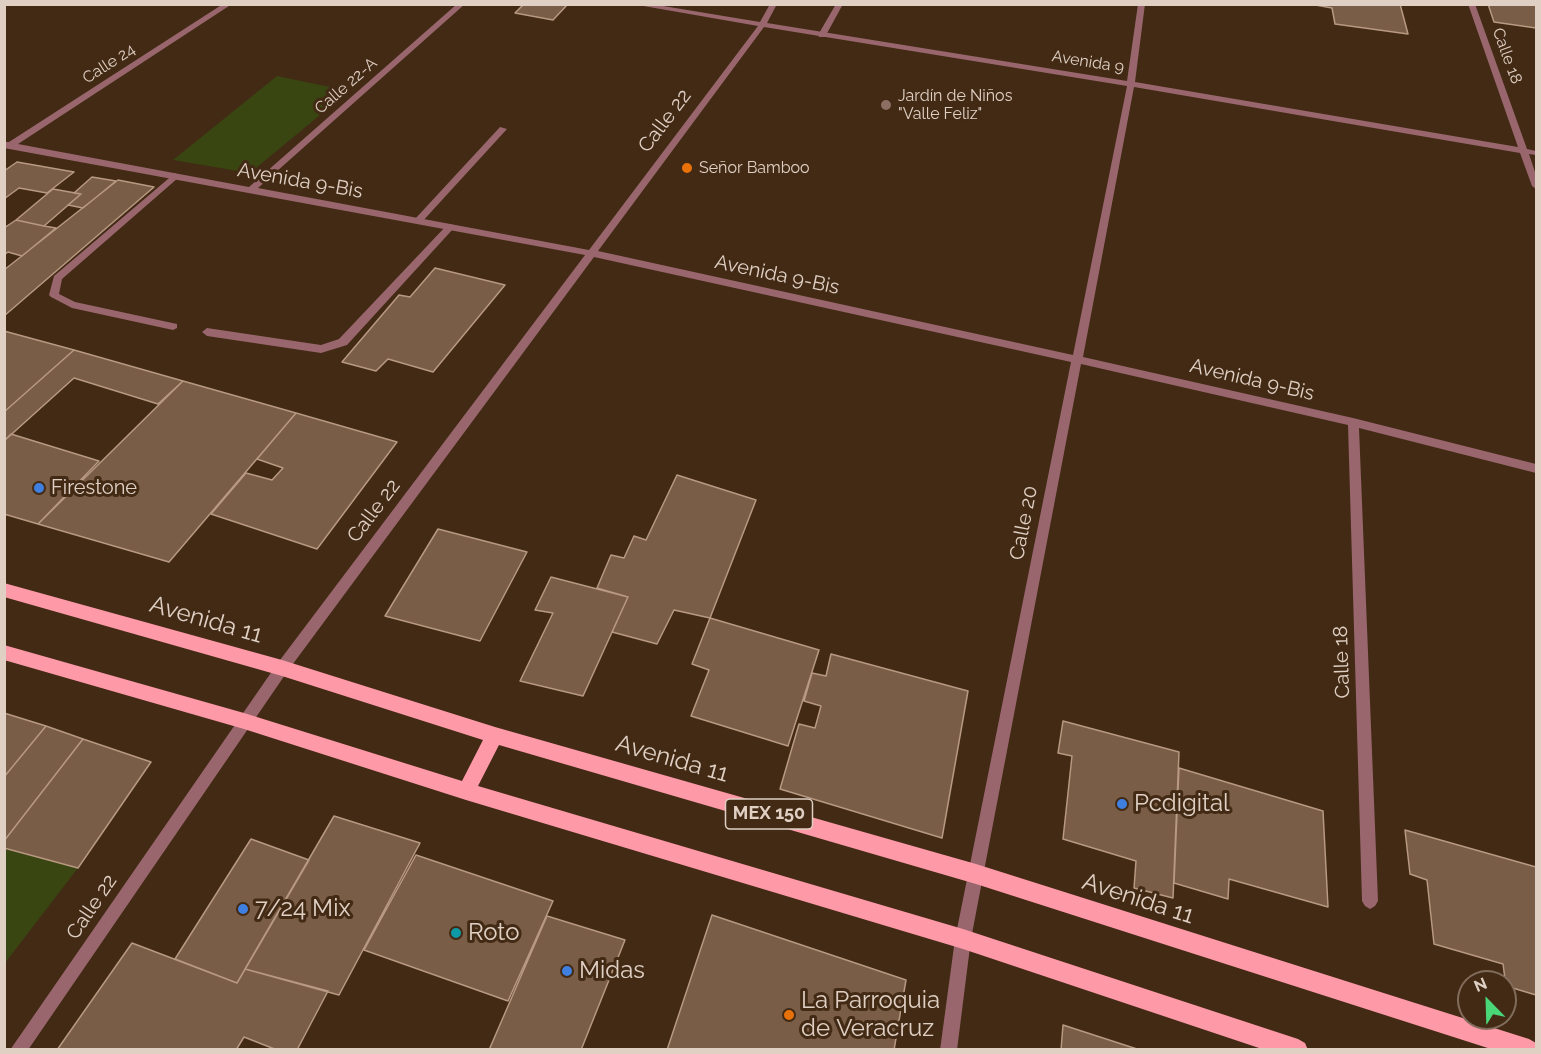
<!DOCTYPE html>
<html>
<head>
<meta charset="utf-8">
<style>
  body { margin:0 }
  #map { position:relative; width:1541px; height:1054px; overflow:hidden; background:#422a15; font-family:Raleway,sans-serif }
  canvas { display:block }
  .frame { position:absolute; inset:0; border:6px solid #e0d0c4; pointer-events:none }
  .north { position:absolute; left:1457px; top:970px; width:60px; height:60px; box-sizing:border-box; background:#422a15; border:2px solid #816c5b; border-radius:50%; rotate:337deg; font-size:16px; font-weight:700; line-height:24px; text-align:center; color:#e0d0c4 }
  .north::after { content:''; display:block; margin:auto; width:21px; height:27px; background:#49d778; clip-path:polygon(50% 0,100% 100%,50% 72%,0 100%) }
</style>
</head>
<body>
<div id="map">
<canvas width="1541" height="1054"></canvas>
<div class="frame"></div>
<div class="north">N</div>
</div>
<script>
const ctx = document.querySelector('canvas').getContext('2d');
ctx.lineJoin = 'round';
function fill(path, color) {
  ctx.fillStyle = color;
  ctx.fill(path, 'evenodd');
}
function shape(rows) {
  const path = new Path2D();
  for (const r of rows) {
    path.moveTo(r[0], r[1]);
    for (let i = 2; i < r.length; i += 2) path.lineTo(r[i], r[i + 1]);
  }
  return path;
}
function trace(path, color, width, dash) {
  ctx.strokeStyle = color;
  ctx.lineWidth = width;
  ctx.lineCap = dash ? 'butt' : 'round';
  ctx.setLineDash(dash || []);
  ctx.stroke(path);
}
function label(font, color, halo, rows, align = 'center') {
  ctx.font = font + ' Raleway,sans-serif';
  ctx.lineWidth = 6;
  ctx.setLineDash([]);
  ctx.textBaseline = 'middle';
  ctx.strokeStyle = halo;
  ctx.fillStyle = color;
  for (const [text, x, y, turn = 0] of rows) {
    ctx.save();
    ctx.translate(x, y);
    ctx.rotate((+turn || 0) * Math.PI / 180);
    ctx.textAlign = isNaN(turn) ? turn : align;
    if (halo) ctx.strokeText(text, 0, 0);
    ctx.fillText(text, 0, 0);
    ctx.restore();
  }
}
const green = shape([
  [277,76,349,91,250,173,173,160],
  [5,849,78,868,5,963,4,849]
]);
const building = shape([
  [524,4,568,4,553,20,515,13,524,4],
  [1400,4,1408,34,1335,24,1332,8,1310,4,1400,4],
  [1488,4,1536,4,1536,28,1494,22,1488,4],
  [17,162,74,172,47,193,19,188,4,199,4,171,17,162],
  [92,177,116,181,83,208,68,205,81,194,74,193,92,177],
  [118,180,154,187,4,316,4,270,118,180],
  [53,189,81,194,44,226,16,220,53,189],
  [16,220,44,226,56,228,22,256,8,252,4,255,4,228,16,220],
  [435,268,505,285,433,372,388,359,376,371,342,362,399,295,410,297,435,268],
  [4,331,74,350,4,412,4,331],
  [74,350,183,381,158,404,74,378,4,441,4,412,74,350],
  [183,381,296,413,169,562,38,524,183,381],
  [296,413,397,442,317,549,211,514,246,473,272,480,283,468,257,459,296,413],
  [11,434,99,461,38,524,4,514,4,441,11,434],
  [677,475,756,500,710,618,674,610,657,644,612,632,628,597,597,588,611,555,624,558,634,536,646,540,677,475],
  [438,529,527,552,480,641,385,616,438,529],
  [551,577,628,597,583,696,520,681,553,613,535,610,551,577],
  [710,618,819,650,788,746,691,716,709,670,692,664,710,618],
  [831,654,968,691,942,838,780,789,799,724,815,728,821,706,804,701,812,673,826,676,831,654],
  [4,713,46,726,4,777,4,713],
  [1063,721,1179,752,1173,898,1134,888,1136,861,1063,839,1072,756,1058,753,1063,721],
  [46,726,83,739,4,841,4,777,46,726],
  [83,739,151,762,78,868,4,848,4,841,83,739],
  [1179,768,1323,811,1328,907,1229,879,1228,899,1174,883,1179,768],
  [334,816,420,843,339,995,245,969,334,816],
  [1405,830,1536,867,1536,995,1506,986,1503,964,1434,944,1427,880,1410,874,1405,830],
  [251,839,309,860,237,983,175,959,251,839],
  [416,855,553,901,508,1001,364,950,416,855],
  [712,915,906,980,894,1050,667,1050,712,915],
  [547,916,625,940,581,1050,489,1050,547,916],
  [132,943,237,983,245,969,328,991,297,1050,277,1050,244,1037,236,1050,57,1050,132,943],
  [1063,1025,1140,1050,1061,1050,1063,1025]
]);
const service = shape([
  [836,4,843,4,825,37,819,37,818,35,836,4],
  [500,127,507,129,421,223,415,223,415,219,500,127],
  [175,173,179,176,178,178,62,279,59,294,75,302,177,324,177,328,173,330,72,308,51,297,49,295,54,276,175,173],
  [450,224,453,225,453,229,347,345,321,353,207,336,202,332,207,328,321,345,339,339,447,225,450,224]
]);
const minor = shape([
  [223,4,232,4,18,144,249,187,457,4,465,4,258,188,589,250,758,26,632,4,651,4,760,22,770,4,777,4,767,23,1127,81,1138,4,1145,4,1135,82,1518,147,1468,4,1475,4,1527,149,1536,151,1536,155,1529,154,1536,175,1536,189,1532,186,1520,153,1134,87,1083,357,1353,418,1536,464,1536,473,1359,428,1378,901,1375,906,1370,909,1365,906,1362,901,1348,425,1081,364,971,939,957,1050,940,1050,955,939,1071,362,594,257,287,672,28,1050,10,1050,277,664,585,255,4,148,4,142,9,142,223,4],
  [764,27,1127,86,1073,355,598,251,764,27]
]);
const primary = shape([
  [4,583,282,660,495,727,976,864,1529,1039,1536,1043,1536,1050,1494,1050,976,884,499,745,478,786,963,929,1298,1039,1305,1043,1308,1050,1265,1050,963,949,466,800,244,729,4,660,4,645,244,713,462,781,483,740,282,676,4,597,4,583]
]);
const markers = [
  [886,105,6,"#8d6e63"],
  [687,168,6,"#e8710a"],
  [39,488,6,"#3f7fe0"],
  [1122,804,6,"#3f7fe0"],
  [243,909,6,"#3f7fe0"],
  [456,933,6,"#0f9aa8"],
  [567,971,6,"#3f7fe0"],
  [789,1015,6,"#e8710a"]
];
const farStreetnames = [
  ["Calle 18",1507,56,70],
  ["Avenida 9",1088,62,9],
  ["Calle 24",109,64,-33],
  ["Calle 22-A",346,86,-41]
];
const farPoinames = [
  ["Jardín de Niños",898,96],
  ["\"Valle Feliz\"",898,114],
  ["Señor Bamboo",699,168]
];
const shields = [
  [769,814,87]
];
const shieldNames = [
  ["MEX 150",769,814]
];
const streetNames = [
  ["Calle 22",665,121,-53],
  ["Avenida 9-Bis",300,181,10],
  ["Avenida 9-Bis",777,275,12],
  ["Avenida 9-Bis",1252,380,13],
  ["Calle 22",374,511,-53],
  ["Calle 20",1024,523,-79],
  ["Calle 18",1342,662,-92],
  ["Calle 22",92,907,-56]
];
const poiNames = [
  ["Firestone",51,488]
];
const nearStreetnames = [
  ["Avenida 11",206,620,16],
  ["Avenida 11",672,759,16],
  ["Avenida 11",1138,899,18]
];
const nearPoinames = [
  ["Pcdigital",1134,804],
  ["7/24 Mix",255,909],
  ["Roto",468,933],
  ["Midas",579,971],
  ["La Parroquia",801,1001],
  ["de Veracruz",801,1029]
];
fill(green, '#394611');
fill(building, '#795d47');
trace(building, '#b89982', 1.5);
fill(service, '#98666c');
fill(minor, '#98666c');
fill(primary, '#fe99a7');
for (const [x, y, r, color] of markers) {
  const dot = new Path2D();
  dot.arc(x, y, r, 0, 2 * Math.PI);
  ctx.fillStyle = color;
  ctx.fill(dot);
  trace(dot, '#422a15', 2);
}
label('16px', '#e0d0c4', '#422a15', farStreetnames);
label('16px', '#e0d0c4', '#422a15', farPoinames, 'left');
for (const [x, y, w] of shields) {
  const box = new Path2D();
  box.roundRect(x - w / 2, y - 15, w, 30, 4.5);
  ctx.fillStyle = '#422a15';
  ctx.fill(box);
  trace(box, '#e0d0c4', 1.5);
}
label('bold 18px', '#e0d0c4', null, shieldNames);
label('20px', '#e0d0c4', '#422a15', streetNames);
label('20px', '#e0d0c4', '#422a15', poiNames, 'left');
label('24px', '#e0d0c4', '#422a15', nearStreetnames);
label('24px', '#e0d0c4', '#422a15', nearPoinames, 'left');
</script>
</body>
</html>
